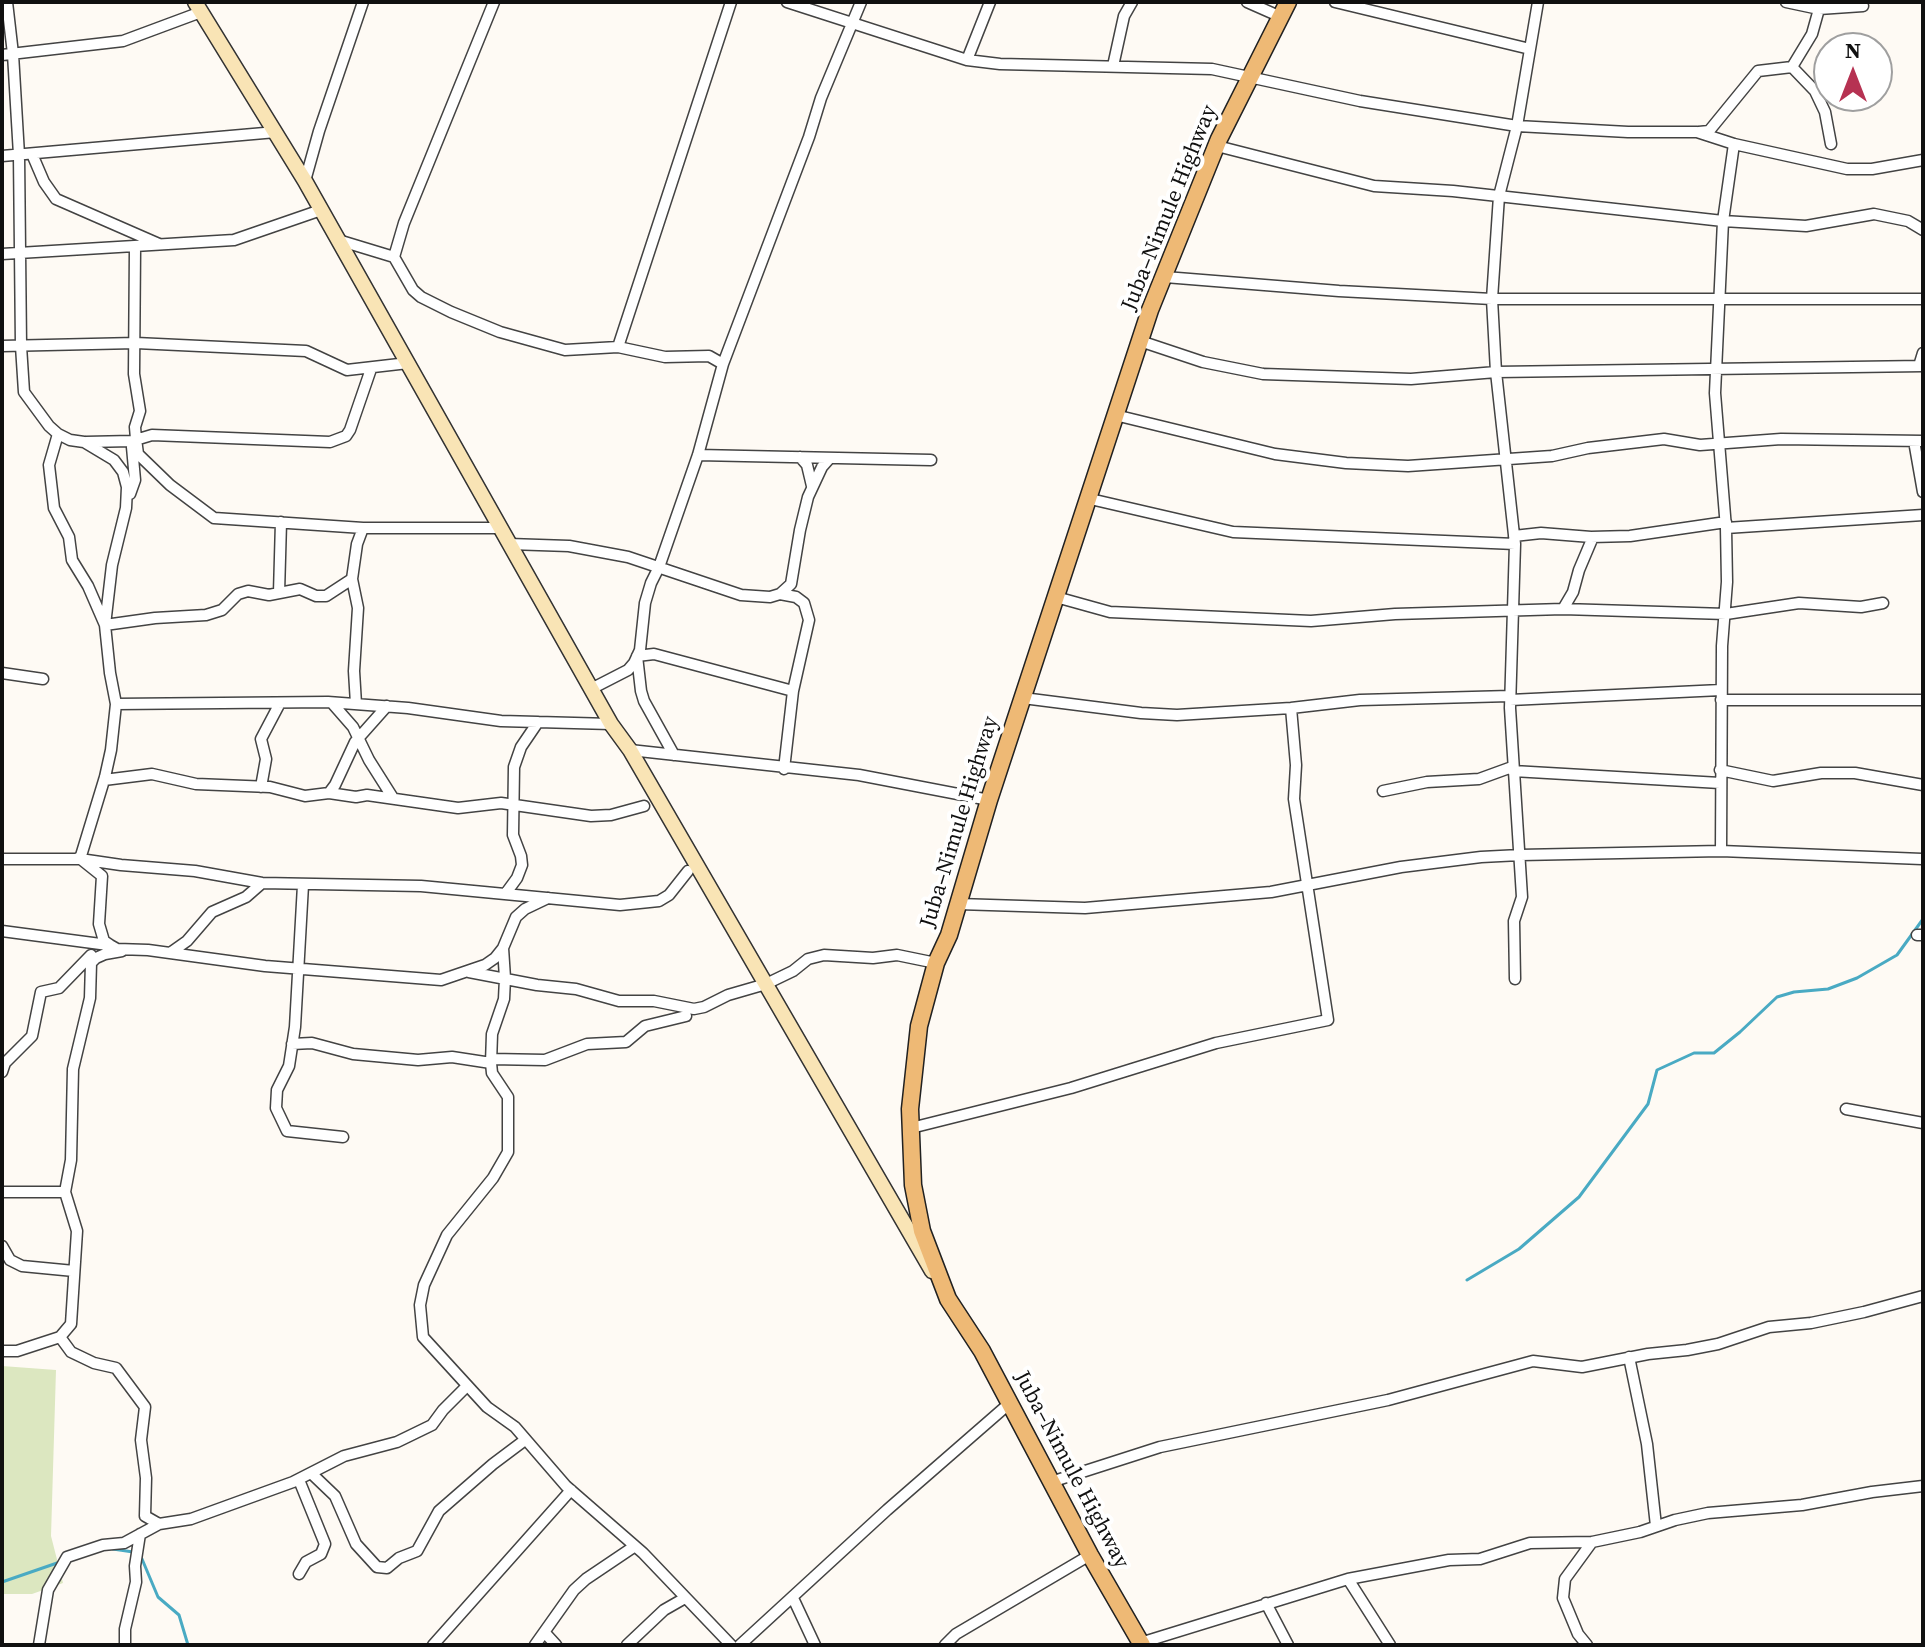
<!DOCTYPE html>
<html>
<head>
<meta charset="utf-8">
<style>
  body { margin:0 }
  #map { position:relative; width:1925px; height:1647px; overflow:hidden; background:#fefaf4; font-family:"Source Serif 4",serif }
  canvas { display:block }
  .frame { position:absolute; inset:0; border:4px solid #101010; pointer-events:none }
  .north { position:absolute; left:1813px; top:32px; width:80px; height:80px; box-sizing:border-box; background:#fff; border:2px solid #9f9f9f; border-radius:50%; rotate:0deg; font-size:22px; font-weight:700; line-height:32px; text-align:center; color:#101010 }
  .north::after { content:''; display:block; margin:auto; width:28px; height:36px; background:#b63252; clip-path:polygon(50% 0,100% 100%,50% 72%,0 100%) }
</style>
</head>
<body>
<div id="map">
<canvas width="1925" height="1647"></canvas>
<div class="frame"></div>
<div class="north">N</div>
</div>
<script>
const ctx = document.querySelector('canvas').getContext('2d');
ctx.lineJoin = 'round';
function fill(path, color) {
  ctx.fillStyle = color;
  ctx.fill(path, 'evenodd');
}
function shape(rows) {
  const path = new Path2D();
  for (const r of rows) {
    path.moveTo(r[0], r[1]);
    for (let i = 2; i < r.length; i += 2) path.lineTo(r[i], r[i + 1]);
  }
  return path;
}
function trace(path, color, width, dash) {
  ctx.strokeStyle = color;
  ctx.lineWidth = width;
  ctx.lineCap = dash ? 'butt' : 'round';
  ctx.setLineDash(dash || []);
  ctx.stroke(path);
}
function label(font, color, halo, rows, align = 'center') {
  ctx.font = font + ' "Source Serif 4",serif';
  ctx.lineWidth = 8;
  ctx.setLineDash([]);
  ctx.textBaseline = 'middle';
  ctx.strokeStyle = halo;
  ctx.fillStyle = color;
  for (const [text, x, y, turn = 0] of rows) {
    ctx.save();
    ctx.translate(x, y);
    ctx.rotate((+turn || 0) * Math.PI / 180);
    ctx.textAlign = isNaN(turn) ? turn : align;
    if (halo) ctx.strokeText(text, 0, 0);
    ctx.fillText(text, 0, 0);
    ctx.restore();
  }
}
const green = shape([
  [2,1366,56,1370,51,1536,63,1583,32,1594,2,1594]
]);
const stream = shape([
  [1467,1280,1519,1249,1579,1197,1648,1104,1657,1070,1694,1053,1714,1053,1740,1032,1777,997,1794,992,1828,989,1857,978,1897,955,1923,919],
  [113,1549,133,1552],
  [139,1556,142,1559,158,1597,179,1615,188,1645],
  [2,1582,60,1562]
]);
const street = shape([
  [7,2,13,54,19,155,21,346,24,392,49,426,58,434,70,440,84,442,114,460,123,472,127,487,126,508,112,565,105,625,110,673,116,704,328,702,408,708,501,721,611,724],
  [787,2,967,60,1000,64,1212,69,1360,101,1517,126,1628,132,1697,132,1734,144,1847,169,1872,169,1923,160],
  [1247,2,1281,17],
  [1335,2,1530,49],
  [1786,2,1819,9,1863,6],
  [2,55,123,41,201,12],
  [967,60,990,2],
  [1113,66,1124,16,1132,2],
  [1792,67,1815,91,1825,112,1831,144],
  [1699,132,1709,131,1758,71,1792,67,1812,34,1819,9],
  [1217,146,1374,186,1453,191,1723,221,1806,226,1874,214,1908,221,1923,230],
  [32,154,44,182,56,199,159,244],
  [2,156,276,132],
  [305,181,319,131,363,2],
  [338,240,394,257,413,290,421,297,451,312,500,332,565,350,618,347,665,357,709,356,723,364],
  [135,248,134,374,140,411,135,427,136,439,138,454,170,485,214,518,363,528,500,528],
  [2,254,234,240,321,210],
  [394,257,404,223,494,2],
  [1165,277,1339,291,1492,299,1923,299],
  [1140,341,1203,362,1263,374,1411,379,1496,372,1923,366],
  [2,346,136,343,306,351,347,370,408,363],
  [618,347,731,2],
  [1919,366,1923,353],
  [1115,415,1275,454,1346,463,1408,466,1552,456,1588,448,1664,439,1700,445,1781,439,1923,441],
  [58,434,49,465,54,508,69,537,72,560,88,586,105,625,155,618,206,615,222,610,238,594,248,591,269,595,300,589,316,596,326,596,352,579],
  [1914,441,1923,492],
  [86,442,132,441,152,435,330,442,346,436,350,430,371,369],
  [698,455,931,460],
  [800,457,807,465,812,486],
  [130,494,135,480,132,447],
  [1086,498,1233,532,1515,544],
  [1726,528,1923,515],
  [1514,536,1541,533,1591,537,1630,536,1726,522],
  [509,544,569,546,628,557,741,595,770,597,780,594,796,597,804,603,809,620,793,691,784,769],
  [279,593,281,522],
  [780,594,791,584,800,530,808,497,822,467,830,458],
  [1056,597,1110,612,1311,621,1395,614,1563,609,1726,614,1799,603,1861,607,1883,603],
  [1563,609,1573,592,1579,570,1593,537],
  [2,673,43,679],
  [591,689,628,670,634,663,640,650,645,603,651,583,659,567,698,455,723,364,809,137,821,98,861,2],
  [1023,698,1141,713,1177,715,1291,708,1360,700,1510,696],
  [1510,700,1721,690],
  [1721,700,1923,700],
  [332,703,353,727,369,760,393,798],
  [356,704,354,671,358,608,352,579,357,544,363,528],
  [630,750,859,775,989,800],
  [674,755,644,701,641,691,637,656,654,654,793,691],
  [1720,770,1773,781,1821,773,1855,773,1923,785],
  [1513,771,1720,783],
  [104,780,152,774,196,784,270,787,305,796,329,793,356,797,367,795,458,808,501,803,591,816,611,815,644,806],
  [261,787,266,759,261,739,280,703],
  [1383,791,1427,782,1479,779,1512,767],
  [329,793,335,785,355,742,387,706],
  [1721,851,1722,646,1727,582,1726,528,1715,393,1723,221,1734,144],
  [78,858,80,859,105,777,111,750,116,704],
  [2,859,80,859,121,865,195,871,262,883,421,886,620,905,659,901,669,895,688,871],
  [82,860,102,876,99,924,104,941,110,945,117,949,148,950,265,966,441,980,485,965,495,958,503,948,516,917,525,909,548,898],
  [303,885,295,1027,289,1066,277,1090,276,1108,287,1131,343,1137],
  [506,893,517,878,522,865,521,856,513,835,514,767,521,747,538,722],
  [958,904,1085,908,1271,892,1401,867,1481,857,1520,855,1721,851,1922,859],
  [2,931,108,945],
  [1917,935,1923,935],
  [503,948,505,978,504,999,492,1034,491,1063,492,1073,508,1097,508,1152,493,1178,447,1235,424,1285,420,1305,423,1337,487,1407,515,1427,566,1486,643,1553,731,1645],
  [170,953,187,941,212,912,246,897,262,883],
  [469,972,537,985,576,989,619,1001,654,1001,694,1009,704,1007,728,995,766,984,793,971,808,959,824,955,873,958,897,955,936,963],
  [1515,979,1514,921,1522,897,1510,708,1515,544,1496,372,1492,299,1499,196,1517,126,1538,2],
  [292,1044,312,1043,353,1054,418,1060,452,1057,491,1063],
  [491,1059,545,1060,587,1044,626,1042,645,1026,686,1016],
  [2,1072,5,1063,32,1036,41,992,59,988,91,955],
  [1846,1109,1923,1123],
  [911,1128,1071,1088,1216,1043,1328,1020,1294,799,1296,765,1291,708],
  [2,1192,65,1192],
  [2,1246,10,1260,22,1266,74,1271],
  [60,1337,71,1352,94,1363,116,1368,145,1407,141,1440,146,1478,145,1516,159,1524],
  [2,1351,17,1351,60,1337,71,1324,77,1231,65,1192,71,1160,73,1069,90,998,91,963,96,958,105,954,122,951],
  [1629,1357,1647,1444,1656,1526],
  [312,1474,335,1496,356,1544,377,1567,387,1568,399,1558,417,1551,439,1511,493,1464,525,1440],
  [299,1480,325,1544,321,1554,306,1562,299,1574],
  [1051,1482,1160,1447,1388,1400,1533,1361,1582,1367,1648,1354,1687,1350,1718,1344,1769,1327,1811,1323,1864,1312,1923,1296],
  [1348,1579,1390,1645],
  [793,1598,815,1645],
  [1266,1603,1288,1645],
  [545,1633,556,1645],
  [1137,1644,1348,1579,1449,1560,1480,1559,1530,1543,1592,1542,1640,1532,1675,1520,1708,1513,1802,1505,1872,1492,1923,1486],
  [39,1645,48,1590,67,1557,103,1545,124,1543,159,1524,191,1519,293,1482,344,1456,397,1442,432,1425,443,1410,467,1386],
  [125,1645,125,1629,136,1582,135,1566,140,1534],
  [433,1645,571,1490],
  [535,1645,574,1590,586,1579,635,1546],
  [627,1645,664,1610,685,1598],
  [740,1645,887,1510,1011,1402],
  [945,1645,956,1634,1090,1555],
  [1587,1645,1578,1634,1563,1598,1565,1579,1592,1542]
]);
const secondary = shape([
  [195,2,305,181,611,724,630,750,932,1271]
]);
const primary = shape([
  [1142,1645,1090,1555,982,1351,948,1299,922,1231,913,1185,910,1109,919,1026,936,963,949,935,989,800,1150,310,1219,139,1288,2]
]);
const streetNames = [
  ["Juba–Nimule Highway",1170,208,-68],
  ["Juba–Nimule Highway",960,822,-73],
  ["Juba–Nimule Highway",1071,1470,62]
];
fill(green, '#dce7c0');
trace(stream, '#49aac3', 3);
trace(street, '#434343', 13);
trace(secondary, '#323232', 17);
trace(primary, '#212121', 19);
trace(street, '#fff', 10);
trace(secondary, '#f9e4b5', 14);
trace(primary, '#eeb975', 16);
label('22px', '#101010', '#fff', streetNames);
</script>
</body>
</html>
